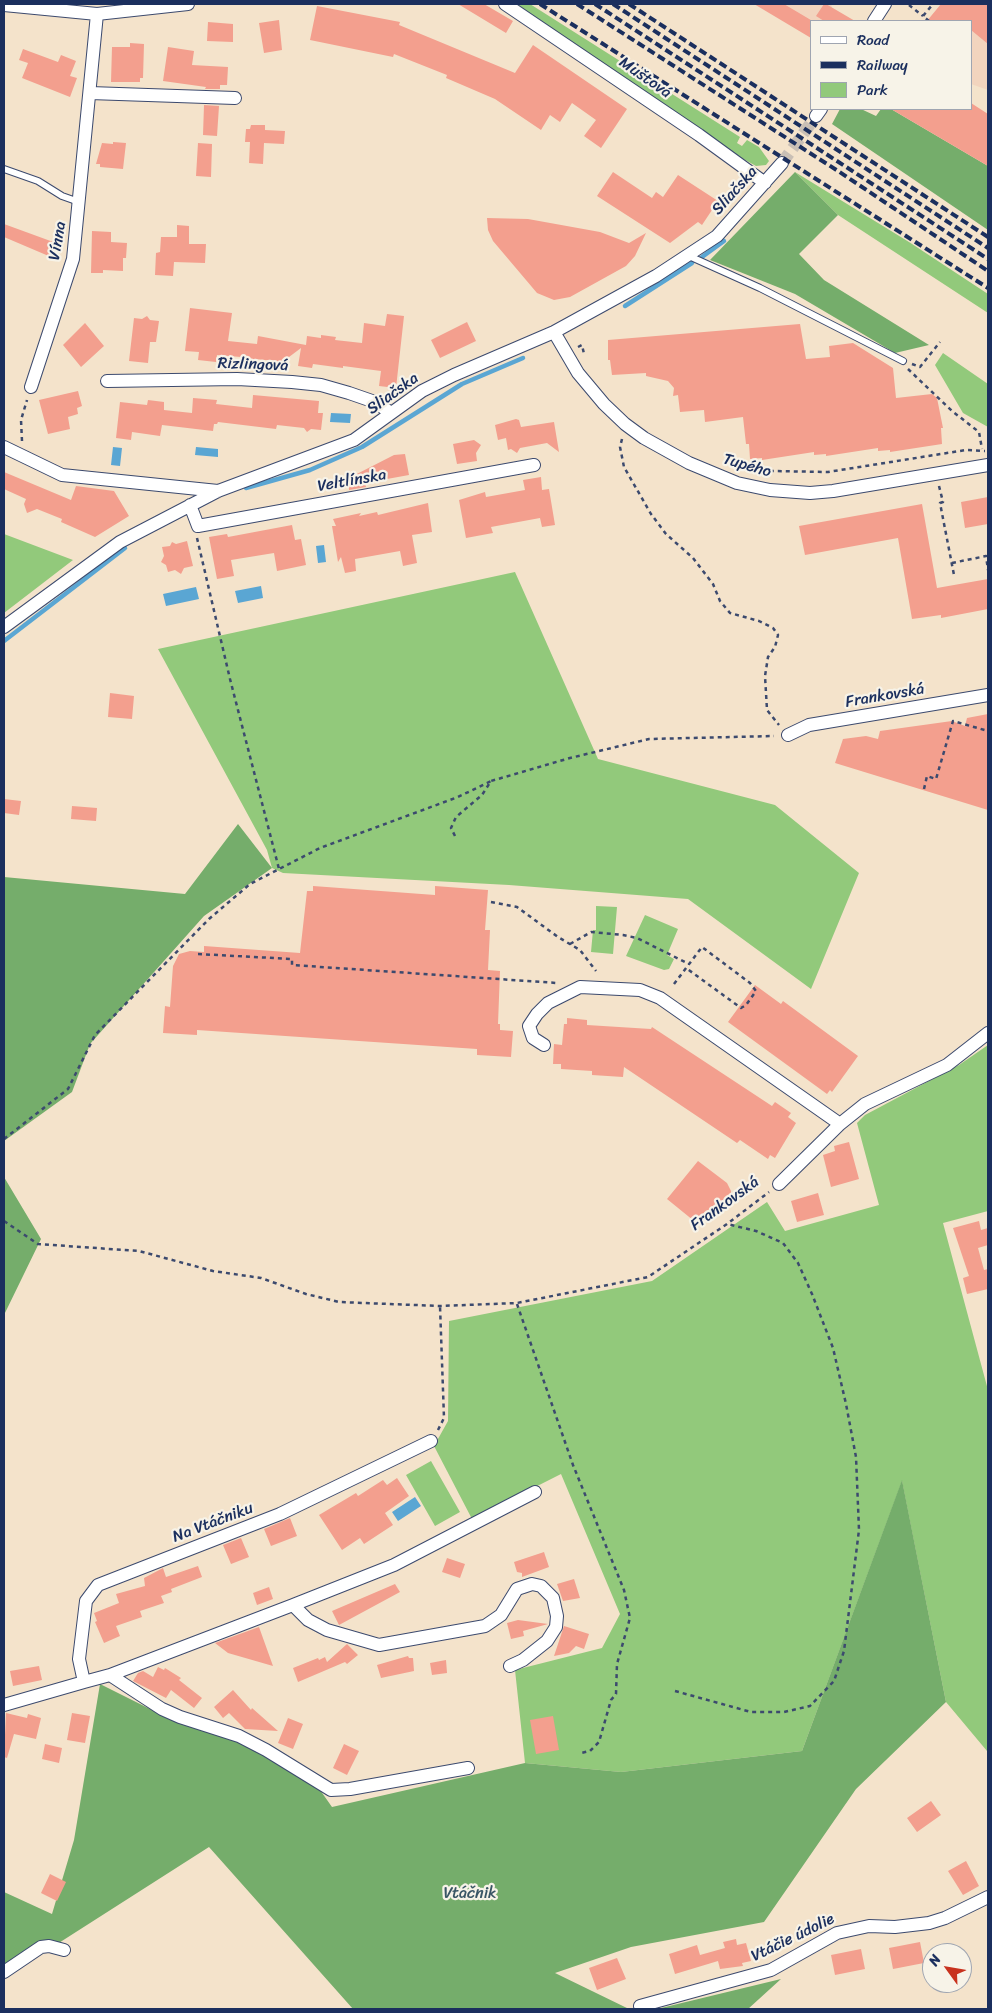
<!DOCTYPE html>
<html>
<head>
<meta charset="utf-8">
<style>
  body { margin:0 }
  #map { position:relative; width:992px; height:2013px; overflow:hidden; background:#f4e3cb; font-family:Sriracha,sans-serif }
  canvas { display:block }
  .frame { position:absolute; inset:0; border:5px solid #1b2f5e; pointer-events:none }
  .legend { position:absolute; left:810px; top:20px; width:162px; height:90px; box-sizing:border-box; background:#f7f3e8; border:1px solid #9fa5b1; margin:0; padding:6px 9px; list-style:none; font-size:15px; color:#1b2f5e }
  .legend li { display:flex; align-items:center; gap:10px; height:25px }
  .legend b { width:25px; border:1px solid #9fa5b1 }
  .north { position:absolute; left:922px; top:1943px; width:50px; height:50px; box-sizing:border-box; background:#f7f3e8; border:1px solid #9fa5b1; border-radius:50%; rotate:302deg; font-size:14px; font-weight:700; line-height:20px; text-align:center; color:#1b2f5e }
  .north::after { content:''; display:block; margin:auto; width:18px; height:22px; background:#c8321e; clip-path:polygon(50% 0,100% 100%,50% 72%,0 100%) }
</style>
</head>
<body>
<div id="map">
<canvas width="992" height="2013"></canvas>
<div class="frame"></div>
<ul class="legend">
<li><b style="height:6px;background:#fff"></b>Road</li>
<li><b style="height:6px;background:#1b2f5e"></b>Railway</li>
<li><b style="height:14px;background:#92c97b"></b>Park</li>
</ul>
<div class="north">N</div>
</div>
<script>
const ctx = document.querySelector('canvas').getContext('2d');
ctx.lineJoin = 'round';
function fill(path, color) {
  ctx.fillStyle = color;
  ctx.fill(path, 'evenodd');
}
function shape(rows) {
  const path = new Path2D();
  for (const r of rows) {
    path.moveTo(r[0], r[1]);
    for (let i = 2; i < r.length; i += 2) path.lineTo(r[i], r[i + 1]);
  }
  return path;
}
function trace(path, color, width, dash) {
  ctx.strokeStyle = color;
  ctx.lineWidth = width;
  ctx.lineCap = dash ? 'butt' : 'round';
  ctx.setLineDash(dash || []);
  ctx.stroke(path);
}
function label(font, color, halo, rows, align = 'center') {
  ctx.font = font + ' Sriracha,sans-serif';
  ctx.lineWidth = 4.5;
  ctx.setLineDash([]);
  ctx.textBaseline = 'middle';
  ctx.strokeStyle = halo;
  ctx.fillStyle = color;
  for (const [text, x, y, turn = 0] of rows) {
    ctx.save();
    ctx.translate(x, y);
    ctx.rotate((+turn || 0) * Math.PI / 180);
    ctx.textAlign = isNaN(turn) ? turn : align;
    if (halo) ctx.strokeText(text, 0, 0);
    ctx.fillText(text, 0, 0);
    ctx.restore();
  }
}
const built = shape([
  [784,4,831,4,832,7,824,21,813,21],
  [941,4,988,4,988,90,971,84,971,21,927,21]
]);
const green = shape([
  [516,4,530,4,740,137,737,143,742,146,747,140,759,147,769,161,766,165,756,166,738,156],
  [795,172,909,242,988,294,988,313,838,215],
  [943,353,988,384,988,427,963,413,935,365],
  [4,534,73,560,4,613],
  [515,572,598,759,775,805,859,873,811,989,688,899,509,885,283,873,272,868,267,850,158,649],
  [596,906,617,907,613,954,591,952,593,930,596,930],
  [645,915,678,929,667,955,674,959,669,969,664,970,626,956],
  [988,1045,988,1211,943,1223,988,1390,988,1750,987,1751,946,1702,902,1481,802,1751,621,1772,525,1763,515,1670,602,1648,620,1614,561,1474,472,1519,434,1446,448,1421,449,1321,652,1281,767,1202,785,1231,879,1205,857,1123,865,1115,959,1065],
  [431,1461,460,1512,435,1526,406,1475]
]);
const forest = shape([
  [840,109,861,109,876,116,881,109,891,109,988,166,988,230,832,124],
  [795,172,838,215,799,254,824,280,929,345,895,353,795,294,710,260],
  [238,824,272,868,204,916,90,1044,72,1092,4,1141,4,877,185,894],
  [4,1177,41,1239,4,1315],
  [902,1480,946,1702,856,1789,764,1922,631,1947,555,1973,629,2009,353,2009,209,1847,4,1978,4,1892,52,1914,74,1840,100,1684,160,1714,239,1742,313,1780,332,1807,525,1763,621,1772,802,1751],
  [781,1979,748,2009,657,2009]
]);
const water = shape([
  [331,413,351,414,350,423,330,422],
  [113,447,122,448,120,466,111,465],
  [196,447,218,449,218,457,195,455],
  [324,545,326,562,318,563,316,546],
  [261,586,263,598,238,603,235,591],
  [196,587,199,599,166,606,163,594],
  [415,1497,421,1506,398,1521,392,1512]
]);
const stream = shape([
  [702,257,724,241],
  [625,306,692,263],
  [246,488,310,470,362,447,462,384,523,358],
  [4,641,125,548]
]);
const building = shape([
  [458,4,484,4,513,21,506,33],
  [754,4,784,4,811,20,811,38],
  [824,4,826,4,855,21,824,21,816,16],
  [941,4,988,4,988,44,971,30,971,21,927,21],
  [317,6,400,22,399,25,515,73,533,45,627,109,601,148,584,136,596,120,572,103,560,122,550,115,541,130,495,99,446,78,447,75,394,54,393,57,310,40],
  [279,20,282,50,264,53,259,23],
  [208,22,233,24,233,42,207,41],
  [130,43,144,44,143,78,140,78,140,82,111,82,112,47,130,47],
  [168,47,194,51,192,65,228,67,227,85,220,85,220,89,205,89,206,87,163,81],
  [23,49,58,62,61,55,76,61,70,76,77,78,70,97,22,78,28,63,19,60],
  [971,103,988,114,988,166,891,109,971,109],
  [204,105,219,106,217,136,203,135],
  [251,125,265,125,265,130,285,131,284,144,264,143,263,164,249,163,250,142,245,142,246,129,250,129],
  [113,142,126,143,123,169,100,167,100,164,96,164,102,143,113,144],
  [198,143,212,144,211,177,196,176],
  [613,172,652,198,656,192,663,197,678,175,718,201,702,225,698,222,670,243,597,196],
  [487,218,528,219,600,232,629,243,646,233,635,256,626,266,570,297,554,300,537,293,493,241,488,230],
  [4,224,56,243,51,257,4,237],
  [177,225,189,226,189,244,206,244,205,263,174,262,173,276,155,275,156,253,160,252,161,237,177,237],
  [92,231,111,232,111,242,127,243,126,258,123,258,123,271,103,270,103,273,91,273],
  [190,308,232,313,228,341,257,344,258,336,306,345,307,336,321,338,321,335,336,337,335,340,362,343,364,323,385,326,387,314,404,316,396,388,379,386,381,371,343,366,343,368,313,364,312,368,298,366,301,348,277,366,274,361,256,359,256,365,240,363,241,357,217,355,216,362,198,360,199,352,185,351],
  [147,316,150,320,159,321,156,342,150,342,148,363,129,361,134,318,142,319],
  [467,322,476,341,440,358,431,340],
  [85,323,104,346,81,367,63,345],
  [800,324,806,359,830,357,829,346,853,343,893,368,896,398,932,394,937,398,943,428,941,428,942,444,890,452,890,450,878,451,878,448,826,456,826,454,814,455,814,452,762,460,762,458,750,459,749,444,746,444,743,417,705,422,704,410,680,412,678,395,673,396,674,388,668,381,646,376,646,373,612,375,610,360,608,360,608,340],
  [78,391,82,406,77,408,78,414,68,417,70,429,48,434,39,400],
  [253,395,319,401,318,413,323,413,321,430,311,429,307,432,304,428,277,425,276,429,218,422,217,424,214,424,213,431,162,425,160,436,132,432,131,440,116,438,120,402,147,405,148,400,164,402,164,410,192,413,193,398,217,400,216,404,252,408],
  [516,419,519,420,521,427,554,422,559,452,547,443,520,448,517,453,511,449,508,450,506,438,498,440,495,425],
  [474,440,481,445,476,453,477,461,457,464,453,444],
  [405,454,409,475,365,483,366,487,349,490,349,487,340,489,339,486,348,481,347,479,394,455],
  [4,472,71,500,76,486,114,491,129,516,95,537,61,522,62,519,37,509,27,513,24,504,26,499,4,489],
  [541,477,542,490,549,489,555,525,542,527,540,518,491,527,493,533,466,538,459,500,485,492,486,497,525,490,523,480],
  [988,497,988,524,965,528,961,502],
  [428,503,432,532,412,535,417,563,403,566,400,551,355,559,356,571,345,573,341,557,338,562,332,526,336,526,333,519,361,513,359,516,377,512,378,515],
  [922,504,937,588,988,579,988,609,941,618,941,615,912,619,898,538,805,555,799,526],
  [292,525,295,540,301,539,306,565,277,571,274,553,231,560,234,576,217,579,209,537,227,534,228,537],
  [187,541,193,566,184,568,181,574,175,570,168,572,166,565,161,562,164,556,162,547,170,546,172,542,176,544],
  [110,693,134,696,132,719,108,717],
  [988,714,988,810,835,763,843,739,866,736,878,739,880,731,952,721,965,726,967,718],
  [4,799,21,801,19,815,4,813],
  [72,806,97,808,96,821,71,819],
  [313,886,435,895,435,886,488,890,485,930,490,930,488,970,500,971,498,1024,500,1024,500,1030,513,1031,511,1057,477,1055,477,1049,197,1030,197,1035,163,1033,165,1006,170,1007,173,966,179,954,190,951,204,952,204,946,300,953,307,891,313,891],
  [755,985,781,1004,783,1001,858,1056,832,1092,830,1090,827,1094,728,1022],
  [567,1018,587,1020,587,1025,651,1029,652,1027,772,1106,775,1102,791,1113,788,1117,796,1123,775,1158,770,1155,768,1159,740,1140,737,1143,624,1067,623,1077,592,1075,592,1071,561,1069,561,1064,553,1064,554,1044,562,1045,564,1024,567,1024],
  [849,1142,859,1179,831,1187,823,1155,835,1151,834,1146],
  [698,1161,727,1183,731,1191,731,1200,725,1209,699,1225,667,1199],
  [818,1193,824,1215,797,1222,791,1201],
  [979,1221,981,1230,988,1228,988,1245,978,1248,984,1270,988,1269,988,1289,967,1294,963,1278,969,1276,953,1228],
  [397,1478,409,1496,385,1513,393,1525,364,1544,360,1538,342,1550,319,1515,356,1493,358,1496,383,1480,387,1485],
  [290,1518,297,1536,271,1546,264,1529],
  [241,1538,249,1557,231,1564,223,1545],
  [544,1552,549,1567,522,1577,522,1573,517,1572,514,1562],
  [447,1558,465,1564,460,1578,442,1572],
  [198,1566,202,1577,171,1589,172,1592,161,1596,164,1603,140,1611,142,1617,116,1626,120,1636,104,1643,95,1622,97,1621,94,1613,119,1603,116,1594,145,1586,144,1578,163,1568,166,1577],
  [574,1579,580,1598,563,1601,557,1584],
  [395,1584,400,1592,339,1625,332,1611],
  [269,1587,273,1599,257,1605,253,1593],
  [518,1620,548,1624,523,1631,524,1636,511,1639,507,1623],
  [564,1626,589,1634,584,1649,576,1646,569,1653,554,1656],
  [259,1627,273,1666,228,1653,215,1643],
  [347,1644,358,1655,347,1664,345,1662,298,1682,293,1668,318,1658,319,1660,325,1657,327,1662],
  [408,1656,409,1658,413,1658,414,1671,381,1678,377,1665],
  [446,1660,447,1673,432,1675,430,1663],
  [39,1666,42,1680,13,1686,10,1671],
  [158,1667,164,1670,165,1668,181,1678,179,1680,202,1698,194,1708,171,1690,166,1698,133,1681,138,1673,143,1671,153,1677],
  [233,1690,251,1710,252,1708,278,1731,245,1729,229,1713,223,1718,214,1707],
  [6,1713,27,1718,28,1714,41,1718,36,1739,14,1734,7,1758,4,1757],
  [72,1713,90,1716,85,1743,67,1740],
  [553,1716,559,1750,536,1754,530,1720],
  [288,1718,303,1724,293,1749,278,1743],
  [45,1744,62,1748,59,1763,42,1759],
  [344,1744,359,1751,347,1775,333,1768],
  [931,1801,941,1815,917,1832,907,1818],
  [966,1861,979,1886,963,1895,948,1871],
  [50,1874,66,1882,57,1901,41,1893],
  [736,1939,737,1945,746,1943,751,1961,742,1963,743,1966,720,1969,718,1961,675,1974,669,1954,697,1945,700,1955,725,1948,723,1942],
  [920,1942,924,1963,893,1969,889,1948],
  [861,1949,865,1969,835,1975,831,1955],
  [617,1958,626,1979,597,1990,589,1968]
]);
const streetTunnel = shape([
  [782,163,816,116]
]);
const path = shape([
  [909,5,923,16],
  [929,21,923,16,933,4],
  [578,347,582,345,584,354],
  [912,364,920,367,940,342],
  [908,369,952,411,979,432,982,449],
  [622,439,620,447,624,467,651,514,666,534,693,558,713,584,720,601,730,613,759,621,773,628,778,635,775,647,768,657,765,676,767,710,779,725],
  [22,441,21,420,27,400],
  [738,467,773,471,828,472,966,450,985,451],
  [939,486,943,502,940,503,954,575],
  [197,538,230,679,279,869],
  [952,563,986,556,988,570],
  [924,789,927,776,936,779,953,721,988,731],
  [455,836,451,828,456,817,482,795,491,781,570,758,649,739,774,736],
  [491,902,517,907,558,937,580,950,596,971],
  [570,944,591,932,623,935,637,938,689,964],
  [198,954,292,959,292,965,557,983],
  [674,984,702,947,750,983,756,991,746,1005,741,1008,686,968],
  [4,1139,68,1089,95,1035,209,919,250,884,320,848,458,797,491,781],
  [4,1221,38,1244,139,1251,213,1271,261,1278,306,1294,339,1302,440,1306,517,1303,648,1277,727,1224,769,1192],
  [517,1304,573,1465,624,1590,630,1618,617,1664,616,1694,611,1700,599,1742,590,1751,581,1753],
  [438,1430,444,1418,440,1306],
  [675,1691,751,1712,784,1712,810,1706,834,1681,844,1651,859,1530,856,1457,846,1404,833,1348,812,1294,798,1263,783,1243,756,1231,727,1224]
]);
const lane = shape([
  [4,169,38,181,62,196,79,202],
  [689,256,760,288,903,361]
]);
const street = shape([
  [505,4,699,135,765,183],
  [4,5,97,14,188,4],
  [874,21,885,4],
  [90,93,235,98],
  [816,116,821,109],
  [554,332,578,373,604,404,625,424,644,438,689,463,737,483,770,490,810,493,833,491,988,465],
  [107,381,237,379,292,382,321,385,349,393,375,402,391,413],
  [31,387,73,259,97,14],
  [4,447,62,475,218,491],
  [190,505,198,526,534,465],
  [4,627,120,542,218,491,354,440,422,391,454,375,554,332,656,276,717,236,782,163],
  [788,735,809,725,988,695],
  [544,1045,533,1038,529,1026,537,1014,548,1003,580,987,640,990,660,998,840,1124],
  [779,1184,840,1124,865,1104,947,1065,988,1033],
  [293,1605,394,1565,535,1492],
  [110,1675,84,1682,79,1659,86,1601,98,1585,280,1514,431,1441],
  [4,1705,84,1682],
  [468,1768,350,1789,331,1790,266,1750,239,1736,180,1717,162,1709,110,1675,293,1605,308,1620,327,1630,379,1645,485,1626,501,1615,517,1589,532,1584,541,1586,553,1598,557,1616,556,1627,547,1641,523,1660,510,1666],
  [4,1972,41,1947,49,1946,64,1950],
  [640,2006,771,1970,837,1933,869,1926,895,1927,929,1923,945,1918,988,1897]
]);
const rail = shape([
  [540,4,988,288],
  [577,4,838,171,988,271],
  [595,4,988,259],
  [613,4,988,248],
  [629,4,988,237]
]);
const streetNames = [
  ["Muštová",645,78,35],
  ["Sliačska",735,191,-48],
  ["Vínna",58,241,-80],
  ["Rizlingová",253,365,2],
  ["Sliačska",393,394,-36],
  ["Tupého",747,466,16],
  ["Veltlínska",352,481,-10],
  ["Frankovská",885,696,-10],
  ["Frankovská",725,1204,-36],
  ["Na Vtáčniku",213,1523,-21],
  ["Vtáčie údolie",793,1938,-26]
];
const parkNames = [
  ["Vtáčnik",470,1894]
];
fill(built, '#f2d4be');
fill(green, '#92c97b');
fill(forest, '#75ad6b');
fill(water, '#5aa6d3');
trace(stream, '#5aa6d3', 4.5);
fill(building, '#f39f8e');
trace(streetTunnel, '#c9bfb5', 12, [12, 6]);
trace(lane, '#3c4a6e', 8);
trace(street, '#3c4a6e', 14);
trace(path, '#3c4a6e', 2.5, [4, 4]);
trace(lane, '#fff', 6);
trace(street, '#fff', 12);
trace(rail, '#1b2f5e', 4, [8, 4]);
label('16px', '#1b2f5e', '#f7f3e8', streetNames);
label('16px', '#395665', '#f7f3e8', parkNames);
</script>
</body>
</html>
